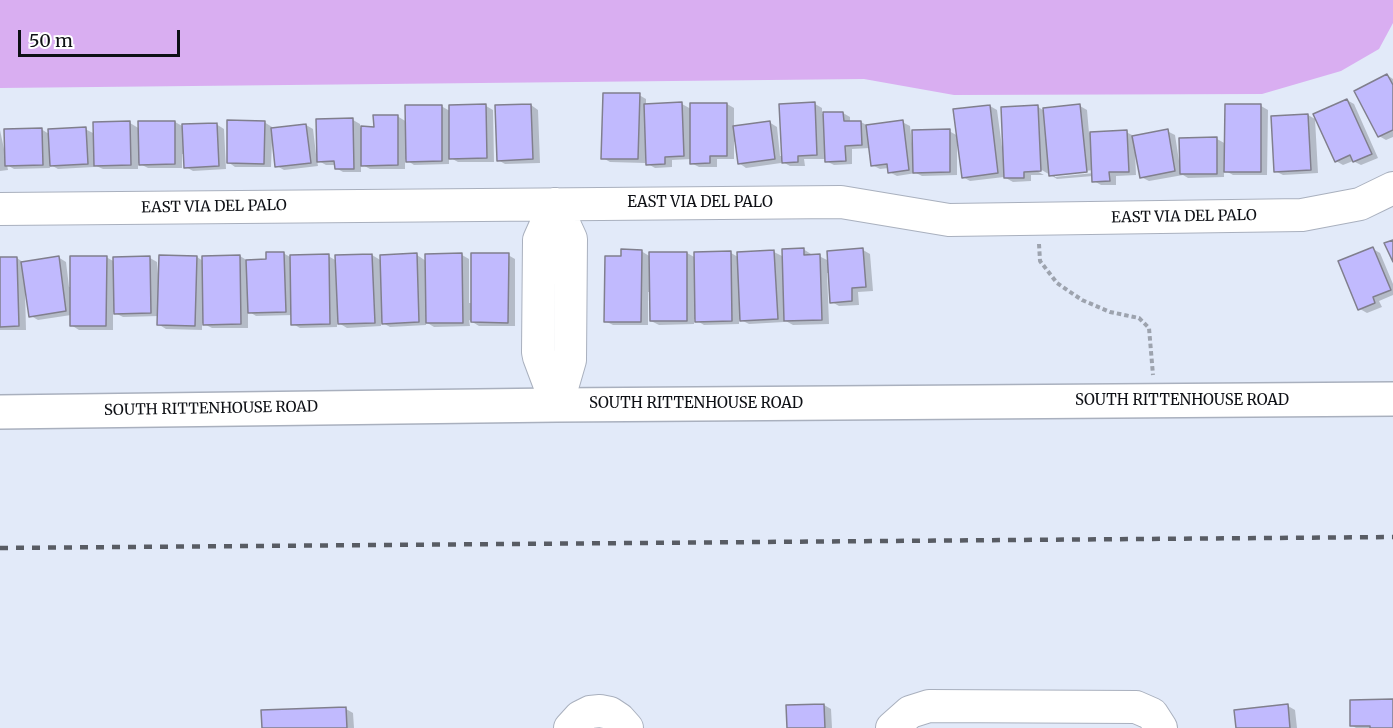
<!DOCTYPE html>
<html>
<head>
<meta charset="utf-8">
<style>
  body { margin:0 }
  #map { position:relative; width:1393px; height:728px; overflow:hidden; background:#e2eaf9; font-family:Merriweather,serif }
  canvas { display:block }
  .scale { position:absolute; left:18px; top:30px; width:162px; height:27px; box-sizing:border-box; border:3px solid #0e1015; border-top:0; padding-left:8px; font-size:18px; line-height:21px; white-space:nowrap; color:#0e1015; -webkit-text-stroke:4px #fff; paint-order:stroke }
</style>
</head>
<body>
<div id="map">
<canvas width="1393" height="728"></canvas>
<div class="scale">50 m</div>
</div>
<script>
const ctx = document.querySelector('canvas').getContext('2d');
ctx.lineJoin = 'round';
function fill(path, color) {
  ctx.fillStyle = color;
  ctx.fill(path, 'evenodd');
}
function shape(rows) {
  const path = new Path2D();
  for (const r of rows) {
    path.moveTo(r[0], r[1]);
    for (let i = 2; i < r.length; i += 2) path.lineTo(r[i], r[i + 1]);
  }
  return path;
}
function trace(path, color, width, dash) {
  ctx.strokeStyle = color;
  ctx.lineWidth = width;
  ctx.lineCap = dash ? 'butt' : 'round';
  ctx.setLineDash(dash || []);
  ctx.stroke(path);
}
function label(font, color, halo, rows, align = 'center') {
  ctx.font = font + ' Merriweather,serif';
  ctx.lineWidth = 4.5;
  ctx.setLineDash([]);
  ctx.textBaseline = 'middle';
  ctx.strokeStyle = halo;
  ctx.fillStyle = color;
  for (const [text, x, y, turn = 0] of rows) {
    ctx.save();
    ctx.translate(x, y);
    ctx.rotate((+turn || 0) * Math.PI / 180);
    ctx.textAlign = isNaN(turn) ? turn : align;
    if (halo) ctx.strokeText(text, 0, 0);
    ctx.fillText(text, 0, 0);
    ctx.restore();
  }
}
const green = shape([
  [0,0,1393,0,1393,23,1379,49,1341,71,1262,94,954,95,864,79,0,88]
]);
const shadow = shape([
  [1387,75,1393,79,1393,137,1386,140,1379,136],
  [639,95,646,99,646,105,682,104,691,109,727,104,734,108,734,127,769,122,777,127,780,156,783,156,815,104,822,108,822,114,843,113,850,117,850,123,861,122,868,126,902,122,910,126,912,144,949,131,958,136,990,106,997,110,1002,147,1004,147,1037,106,1044,111,1080,106,1087,110,1089,133,1126,132,1134,136,1167,131,1175,135,1179,161,1217,139,1226,144,1261,106,1268,110,1267,175,1233,175,1224,170,1224,177,1188,178,1183,175,1149,181,1141,177,1137,150,1135,151,1136,175,1116,176,1116,185,1101,185,1094,181,1093,176,1057,179,1035,166,1033,169,1044,175,1031,175,1031,181,1013,182,1004,177,970,181,963,177,959,142,957,142,957,175,922,176,916,173,897,176,889,172,889,168,880,169,872,165,870,148,852,149,852,164,834,165,826,161,826,159,804,159,805,166,790,166,781,161,781,163,746,168,739,163,736,141,734,142,734,159,717,159,717,167,699,167,691,163,691,159,672,160,672,167,655,168,648,164,647,155,645,155,645,163,610,162,603,158],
  [1094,170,1094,173,1055,177,1055,174],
  [1347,100,1354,104,1378,158,1361,165,1353,161,1343,165,1336,161],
  [531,105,538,110,540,163,505,164,498,160],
  [441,106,450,111,486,106,493,110,494,162,458,162,449,157,449,164,414,165,405,159,405,169,370,169,361,164,361,172,343,172,336,168,336,165,326,165,317,160,318,166,284,170,277,166,274,140,272,140,271,167,235,167,228,162,264,122,272,127,272,130,306,125,313,129,316,154,318,154,353,120,360,124,360,128,375,128,397,116,407,122],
  [1308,115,1315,119,1318,173,1283,175,1275,171],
  [175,122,184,127,216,124,224,129,226,169,193,171,186,167,185,154,182,154,182,168,148,168,138,163,138,169,103,169,94,165,94,167,58,169,49,164,50,168,14,169,7,165,8,170,0,171,0,130,4,149,41,129,49,134,85,129,95,134,130,123,140,129],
  [803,249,811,254,811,256,819,256,829,261,863,250,870,254,873,291,858,292,859,305,839,306,832,302,830,273,827,273,829,324,793,325,784,320,784,322,749,324,739,319,739,324,704,325,694,319,694,324,659,325,651,321,651,292,648,292,648,325,613,325,605,321,622,258,641,251,651,257,687,253,696,258,696,254,731,253,738,257,774,252,784,257],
  [1373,249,1380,253,1393,284,1393,295,1379,301,1382,307,1367,313,1360,309],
  [283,253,292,258,328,256,337,261,372,255,382,261,417,255,426,261,462,255,469,259,469,303,472,303,508,255,515,259,515,326,479,326,469,320,470,326,434,327,426,322,426,325,390,327,381,322,381,326,347,328,337,322,337,327,300,328,293,324,293,315,256,316,248,311,248,328,212,328,202,323,202,330,166,329,158,324,159,316,123,317,113,312,113,330,79,330,71,325,71,315,38,320,31,316,27,291,25,291,26,330,0,330,0,259,17,258,24,263,58,257,66,262,69,287,71,287,106,257,115,262,115,259,150,258,157,262,158,274,160,274,197,257,203,261,240,256,248,261,268,260],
  [1393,701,1393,728,1356,728,1351,725],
  [824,705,831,709,832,728,788,728],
  [1288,706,1295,710,1297,728,1237,728],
  [346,709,353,713,354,728,264,728]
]);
const building = shape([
  [1387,74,1393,85,1393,130,1378,137,1354,91,1387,74],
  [603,93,640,93,638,159,601,159,603,93],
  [1347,99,1372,154,1353,162,1350,155,1335,162,1313,114,1347,99],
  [682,102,684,156,665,157,665,164,646,165,644,104,682,102],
  [815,102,817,155,798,156,798,162,782,163,779,104,815,102],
  [690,103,727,103,727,156,710,156,710,163,690,164,690,103],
  [486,104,487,158,449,159,449,105,486,104],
  [531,104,533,159,497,161,495,105,531,104],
  [1080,104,1087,172,1049,176,1043,108,1080,104],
  [1225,104,1261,104,1261,172,1224,172,1225,104],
  [405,105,442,105,442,161,406,162,405,105],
  [990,105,998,173,962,178,953,109,990,105],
  [1038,105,1041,171,1024,172,1024,178,1004,178,1001,107,1038,105],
  [823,112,843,112,844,121,861,121,862,145,845,146,846,161,825,162,823,112],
  [1308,114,1311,170,1274,172,1271,116,1308,114],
  [373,115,398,115,398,165,361,166,361,126,374,127,373,115],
  [353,118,354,169,335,169,334,161,317,162,316,119,353,118],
  [227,120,265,121,264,164,227,163,227,120],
  [903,120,909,170,888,173,887,164,871,166,866,125,903,120],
  [130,121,131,165,94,166,93,122,130,121],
  [138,121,175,121,175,164,139,165,138,121],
  [770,121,775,159,738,164,733,126,770,121],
  [217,123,219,166,184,168,182,124,217,123],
  [306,124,311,163,275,167,271,128,306,124],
  [86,127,88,164,50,166,48,129,86,127],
  [42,128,43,165,5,166,4,129,42,128],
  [950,129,950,172,913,173,912,130,950,129],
  [1168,129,1175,171,1140,178,1132,136,1168,129],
  [1127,130,1129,172,1109,172,1110,181,1092,182,1090,132,1127,130],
  [1217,137,1217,174,1180,174,1179,138,1217,137],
  [1393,240,1393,262,1384,243,1393,240],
  [1373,247,1391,290,1373,297,1375,303,1358,310,1338,261,1373,247],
  [804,248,804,255,820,254,822,320,784,321,782,249,804,248],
  [863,248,866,287,852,288,852,301,830,303,827,251,863,248],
  [621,249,642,250,641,322,604,322,605,256,621,256,621,249],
  [774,250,778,319,740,321,737,252,774,250],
  [731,251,732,321,695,322,694,252,731,251],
  [266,252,284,252,286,312,248,313,246,260,266,259,266,252],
  [649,252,687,252,687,321,650,321,649,252],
  [417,253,419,322,382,324,380,255,417,253],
  [462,253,463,323,426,323,425,254,462,253],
  [471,253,509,253,508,323,471,322,471,253],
  [329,254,330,324,291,325,290,255,329,254],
  [372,254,375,323,338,324,335,255,372,254],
  [159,255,197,256,195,326,157,325,159,255],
  [240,255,241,324,203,325,202,256,240,255],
  [59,256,66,311,29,317,21,262,59,256],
  [70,256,107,256,106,326,70,326,70,256],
  [150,256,151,313,114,314,113,257,150,256],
  [0,257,17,257,19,326,0,327,0,257],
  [1393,699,1393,728,1370,728,1370,726,1350,726,1350,700,1393,699],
  [824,704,825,728,787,728,786,705,824,704],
  [1288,704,1290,728,1236,728,1234,710,1288,704],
  [346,707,347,728,262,728,261,710,346,707]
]);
const path = shape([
  [1039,244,1040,261,1057,283,1082,300,1110,312,1139,318,1149,328,1153,375]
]);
const minor = shape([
  [555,204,539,240,538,352,539,357,557,405],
  [555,204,571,239,570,360,557,405],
  [0,209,841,202,949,220,1302,215,1360,204,1393,188],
  [570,728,580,717,590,712,600,711,610,713,619,719,627,728],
  [892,728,910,712,929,706,1136,707,1152,714,1161,728]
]);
const major = shape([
  [0,412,557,405,1393,399]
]);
const rail = shape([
  [0,548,1393,537]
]);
const streetNames = [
  ["EAST VIA DEL PALO",700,203],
  ["EAST VIA DEL PALO",214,207,-1],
  ["EAST VIA DEL PALO",1184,217,-1],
  ["SOUTH RITTENHOUSE ROAD",1182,401],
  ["SOUTH RITTENHOUSE ROAD",696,404],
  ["SOUTH RITTENHOUSE ROAD",211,409,-1]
];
fill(green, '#d9aef1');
fill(shadow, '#0003');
fill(building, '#c1bafe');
trace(building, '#807f8d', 1.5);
trace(minor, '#a9b0be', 34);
trace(major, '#a9b0be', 36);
trace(path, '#9da3ae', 4, [4.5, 3]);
trace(minor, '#fff', 32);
trace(major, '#fff', 33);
trace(rail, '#585c64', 4.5, [8, 8]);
label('15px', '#0e1015', '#fff', streetNames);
</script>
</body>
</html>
